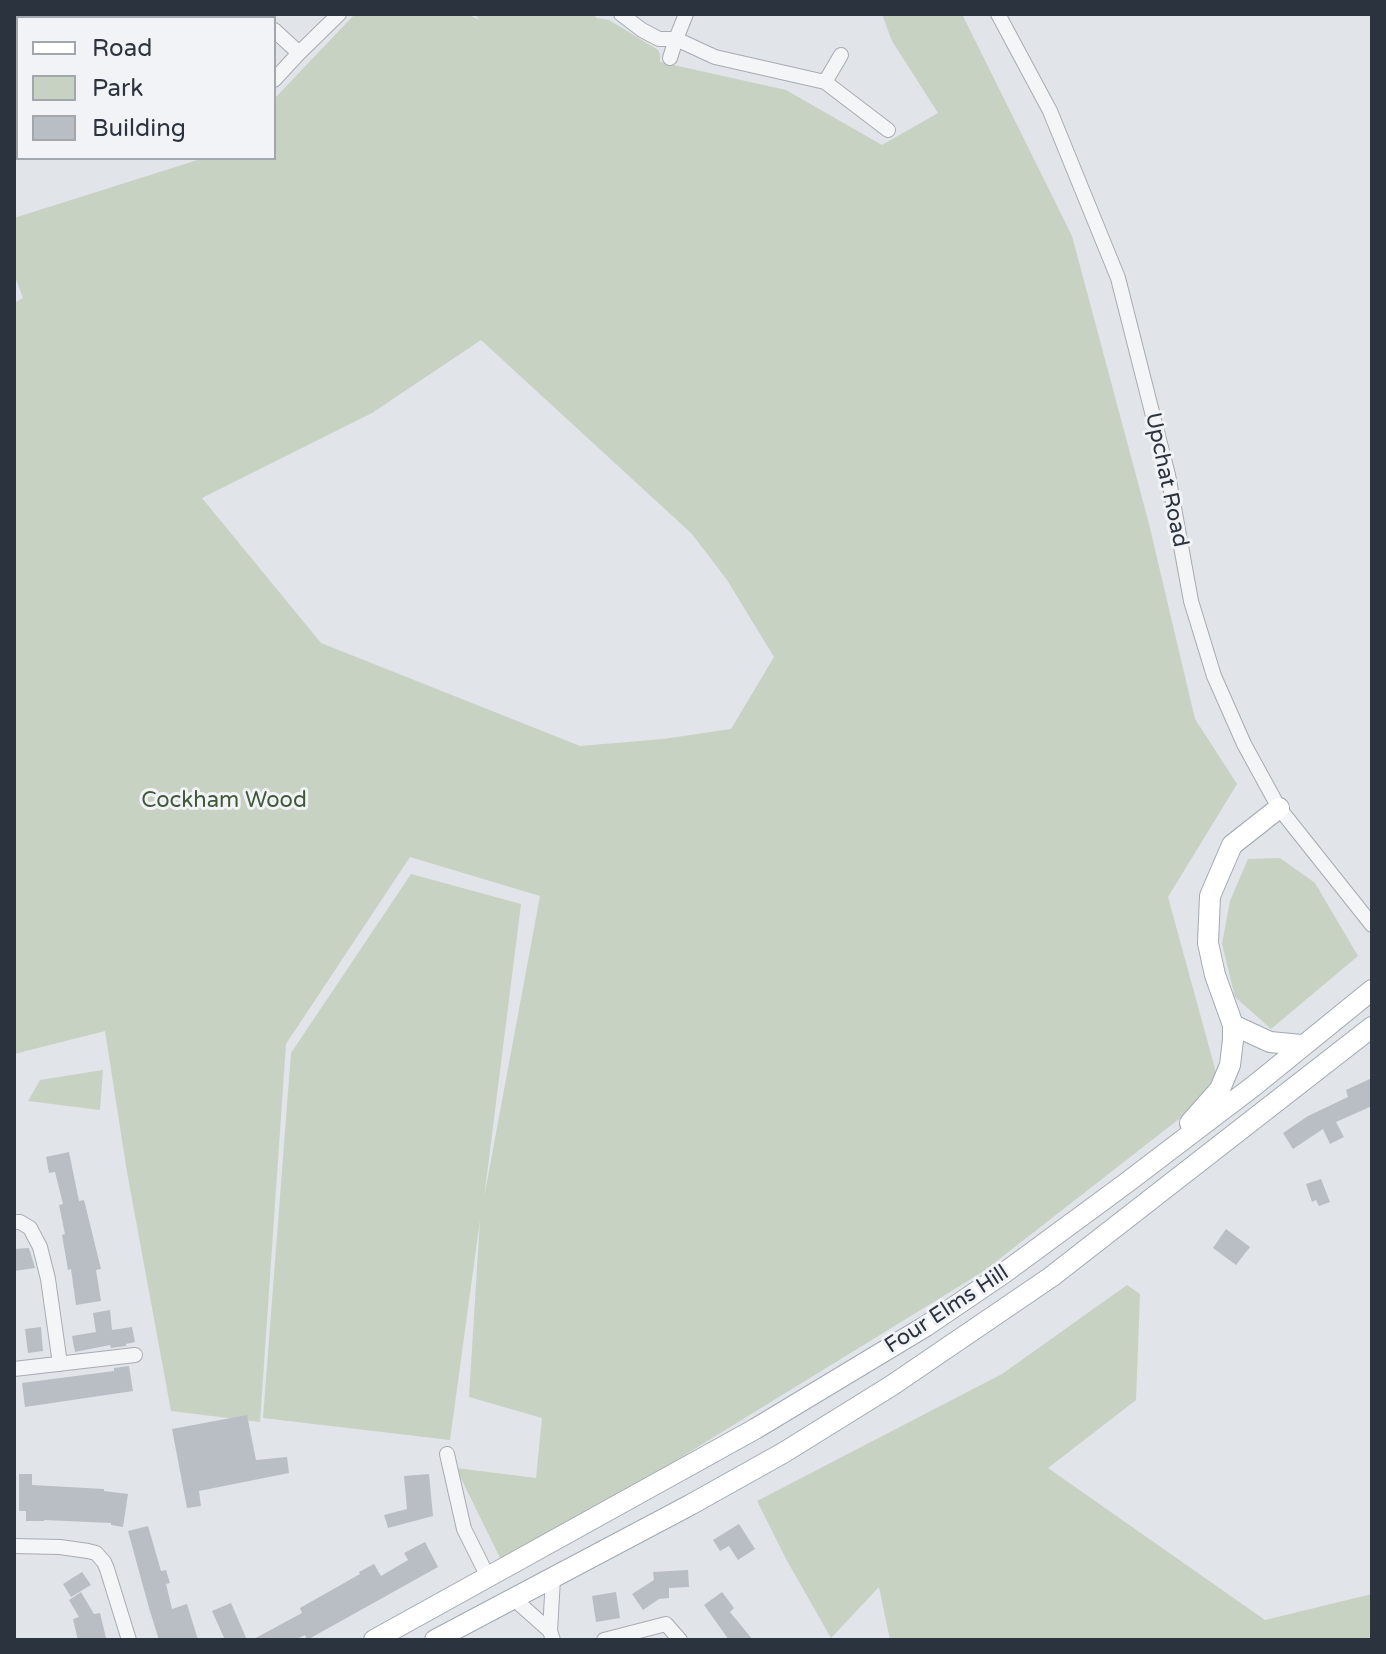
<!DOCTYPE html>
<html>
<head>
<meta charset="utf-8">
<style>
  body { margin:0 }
  #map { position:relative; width:1386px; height:1654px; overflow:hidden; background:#e1e4e9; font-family:"Varela Round",sans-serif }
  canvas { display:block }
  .frame { position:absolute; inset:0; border:16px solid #2b333f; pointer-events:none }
  .legend { position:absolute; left:16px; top:16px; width:260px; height:144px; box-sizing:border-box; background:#f1f3f6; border:2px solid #a2a6ad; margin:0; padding:10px 14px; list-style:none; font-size:24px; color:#2b333f }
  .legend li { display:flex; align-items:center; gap:16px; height:40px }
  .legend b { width:40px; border:2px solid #a2a6ad }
</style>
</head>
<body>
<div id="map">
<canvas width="1386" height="1654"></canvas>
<div class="frame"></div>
<ul class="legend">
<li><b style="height:10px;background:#fff"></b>Road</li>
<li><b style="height:22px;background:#c7d2c3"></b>Park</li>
<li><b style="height:22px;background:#b9bec5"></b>Building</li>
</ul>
</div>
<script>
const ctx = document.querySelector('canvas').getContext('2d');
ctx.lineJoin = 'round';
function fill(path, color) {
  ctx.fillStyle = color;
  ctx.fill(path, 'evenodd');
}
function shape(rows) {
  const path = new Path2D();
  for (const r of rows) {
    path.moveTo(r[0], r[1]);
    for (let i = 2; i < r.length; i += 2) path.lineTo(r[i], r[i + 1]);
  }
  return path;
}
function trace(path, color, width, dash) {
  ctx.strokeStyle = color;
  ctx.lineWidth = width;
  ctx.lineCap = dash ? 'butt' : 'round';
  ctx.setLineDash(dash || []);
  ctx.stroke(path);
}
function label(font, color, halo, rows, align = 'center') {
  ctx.font = font + ' "Varela Round",sans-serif';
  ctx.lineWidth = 6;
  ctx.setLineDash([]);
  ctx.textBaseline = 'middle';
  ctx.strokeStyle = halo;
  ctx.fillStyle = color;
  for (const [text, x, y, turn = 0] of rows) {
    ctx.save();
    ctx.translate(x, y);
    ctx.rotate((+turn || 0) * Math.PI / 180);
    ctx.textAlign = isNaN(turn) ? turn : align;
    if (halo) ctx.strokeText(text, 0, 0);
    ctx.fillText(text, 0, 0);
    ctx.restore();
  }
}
const green = shape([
  [355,14,468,14,479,20,475,14,592,14,597,18,609,20,658,50,660,54,660,62,786,90,882,145,938,113,892,41,882,14,962,14,1072,236,1149,524,1195,719,1237,784,1168,897,1220,1087,984,1271,504,1566,456,1468,536,1478,542,1418,469,1397,480,1220,450,1440,263,1418,291,1053,411,874,521,904,484,1198,540,896,410,857,286,1044,260,1422,171,1411,127,1172,105,1031,14,1054,14,303,23,298,14,274,14,218,204,158,274,158,274,99],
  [481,340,692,534,727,580,774,657,731,729,663,739,580,746,321,643,202,498,372,413],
  [1280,858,1315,883,1358,956,1271,1029,1235,997,1222,944,1230,901,1248,859],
  [103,1070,100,1110,28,1101,40,1080],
  [1127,1285,1140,1294,1136,1400,1048,1468,1265,1620,1372,1594,1372,1640,890,1640,879,1587,831,1638,786,1559,757,1501,1002,1374]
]);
const building = shape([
  [1372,1078,1372,1106,1336,1122,1344,1137,1330,1144,1323,1129,1293,1149,1283,1133,1308,1116,1348,1097,1346,1090],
  [69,1152,79,1201,84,1200,101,1269,96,1270,101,1301,76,1305,71,1269,68,1270,62,1235,65,1234,59,1205,63,1204,55,1172,49,1173,46,1157],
  [1321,1179,1330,1202,1319,1206,1316,1200,1312,1202,1306,1184],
  [1226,1229,1250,1247,1236,1265,1213,1248],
  [29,1248,35,1268,14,1271,14,1249],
  [110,1310,112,1330,132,1327,135,1342,126,1344,126,1346,111,1348,110,1345,75,1352,72,1336,96,1332,93,1313],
  [41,1327,43,1351,28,1353,25,1329],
  [129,1366,133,1391,25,1407,22,1383,114,1371,114,1368],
  [247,1415,256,1460,287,1457,289,1473,199,1491,201,1506,187,1508,172,1429],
  [19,1474,32,1474,32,1485,104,1489,104,1491,128,1494,123,1527,111,1525,111,1523,44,1520,44,1521,26,1521,26,1511,19,1511],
  [429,1474,433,1516,388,1528,384,1515,407,1509,404,1476],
  [739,1524,755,1549,738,1560,729,1546,720,1551,713,1540],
  [148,1526,161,1571,166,1570,170,1583,166,1584,172,1609,187,1604,198,1640,159,1640,149,1608,128,1531],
  [425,1542,438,1567,307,1640,305,1635,295,1640,252,1640,302,1613,300,1608,360,1574,359,1572,374,1564,381,1576,408,1560,404,1553],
  [688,1570,689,1587,669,1588,669,1598,659,1599,643,1610,632,1594,654,1580,653,1572],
  [82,1572,91,1585,71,1597,63,1584],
  [81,1592,94,1614,100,1613,106,1638,78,1640,73,1619,79,1617,69,1600],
  [616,1592,620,1618,596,1622,592,1596],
  [722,1592,734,1608,730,1612,753,1640,729,1640,704,1605],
  [231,1603,247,1640,225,1640,212,1611]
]);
const minor = shape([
  [14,14,18,20],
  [257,14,261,18],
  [621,14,642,30,659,39,676,39,715,57,825,82,888,130],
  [998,14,1050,111,1118,278,1168,475,1191,601,1214,676,1244,744,1279,808,1372,925],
  [274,30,299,53],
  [670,58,676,39,686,14],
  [274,80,299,53,339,14],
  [825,82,841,55],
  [14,1222,20,1222,30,1228,40,1247,48,1279,60,1364],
  [14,1369,135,1355],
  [447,1454,464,1529,488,1577],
  [14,1546,60,1547,88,1551,96,1553,104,1562,107,1569,129,1640],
  [514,1599,550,1631],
  [553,1640,550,1631,553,1578],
  [604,1640,666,1624,680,1640]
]);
const primary = shape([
  [1233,1025,1270,1042,1301,1045],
  [1190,1123,1220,1089,1230,1065,1233,1040,1233,1025,1215,975,1208,943,1210,896,1232,845,1279,808],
  [374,1640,755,1429,926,1326,1004,1273,1125,1184,1255,1085,1372,990],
  [435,1640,690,1505,783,1453,891,1386,1051,1277,1372,1027]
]);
const streetNames = [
  ["Upchat Road",1166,480,78],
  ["Four Elms Hill",947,1310,-33]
];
const parkNames = [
  ["Cockham Wood",224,801]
];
fill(green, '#c7d2c3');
fill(building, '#b9bec5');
trace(minor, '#a7abb3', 16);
trace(primary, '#a1a9b3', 22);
trace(minor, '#f4f5f7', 14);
trace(primary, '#fff', 20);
label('22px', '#2b333f', '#f1f3f6', streetNames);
label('22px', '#405a39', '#f1f3f6', parkNames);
</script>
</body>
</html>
